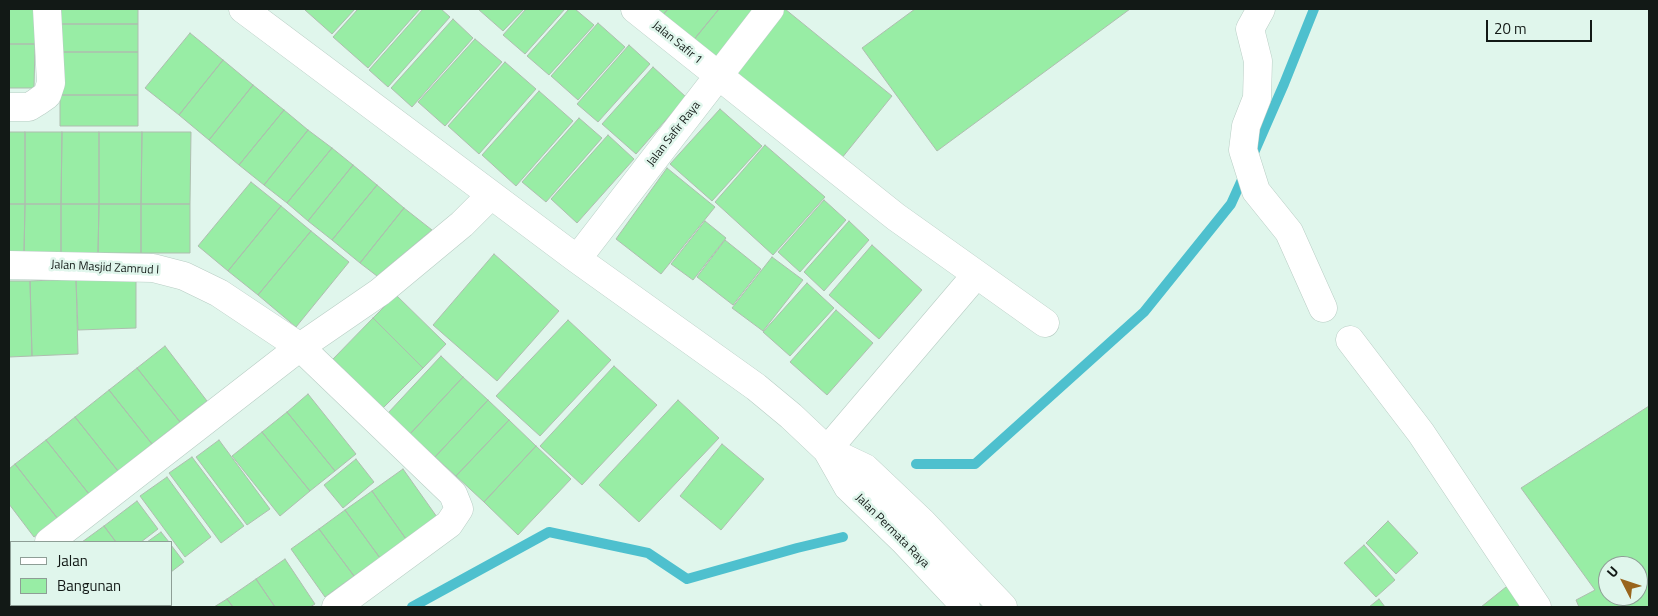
<!DOCTYPE html>
<html>
<head>
<meta charset="utf-8">
<style>
  body { margin:0 }
  #map { position:relative; width:1658px; height:616px; overflow:hidden; background:#e0f6ec; font-family:"Titillium Web",sans-serif }
  canvas { display:block }
  .frame { position:absolute; inset:0; border:10px solid #121916; pointer-events:none }
  .legend { position:absolute; left:10px; top:541px; width:162px; height:65px; box-sizing:border-box; background:#e0f6ec; border:1px solid #8e9e96; margin:0; padding:6px 9px; list-style:none; font-size:15px; color:#121916 }
  .legend li { display:flex; align-items:center; gap:10px; height:25px }
  .legend b { width:25px; border:1px solid #8e9e96 }
  .north { position:absolute; left:1598px; top:556px; width:50px; height:50px; box-sizing:border-box; background:#e0f6ec; border:1px solid #8e9e96; border-radius:50%; rotate:311deg; font-size:14px; font-weight:700; line-height:20px; text-align:center; color:#121916 }
  .north::after { content:''; display:block; margin:auto; width:18px; height:22px; background:#99651c; clip-path:polygon(50% 0,100% 100%,50% 72%,0 100%) }
  .scale { position:absolute; left:1486px; top:20px; width:106px; height:22px; box-sizing:border-box; border:2px solid #121916; border-top:0; padding-left:6px; font-size:15px; line-height:18px; white-space:nowrap; color:#121916; -webkit-text-stroke:4px #e0f6ec; paint-order:stroke }
</style>
</head>
<body>
<div id="map">
<canvas width="1658" height="616"></canvas>
<div class="frame"></div>
<ul class="legend">
<li><b style="height:6px;background:#fff"></b>Jalan</li>
<li><b style="height:14px;background:#98eda5"></b>Bangunan</li>
</ul>
<div class="north">U</div>
<div class="scale">20 m</div>
</div>
<script>
const ctx = document.querySelector('canvas').getContext('2d');
ctx.lineJoin = 'round';
function shape(rows) {
  const path = new Path2D();
  for (const r of rows) {
    path.moveTo(r[0], r[1]);
    for (let i = 2; i < r.length; i += 2) path.lineTo(r[i], r[i + 1]);
  }
  return path;
}
function trace(path, color, width, dash) {
  ctx.strokeStyle = color;
  ctx.lineWidth = width;
  ctx.lineCap = dash ? 'butt' : 'round';
  ctx.setLineDash(dash || []);
  ctx.stroke(path);
}
function fill(path, color) {
  ctx.fillStyle = color;
  ctx.fill(path, 'evenodd');
}
function label(font, color, halo, rows, align = 'center') {
  ctx.font = font + ' "Titillium Web",sans-serif';
  ctx.lineWidth = 5;
  ctx.setLineDash([]);
  ctx.textBaseline = 'middle';
  ctx.strokeStyle = halo;
  ctx.fillStyle = color;
  for (const [text, x, y, turn = 0] of rows) {
    ctx.save();
    ctx.translate(x, y);
    ctx.rotate((+turn || 0) * Math.PI / 180);
    ctx.textAlign = isNaN(turn) ? turn : align;
    if (halo) ctx.strokeText(text, 0, 0);
    ctx.fillText(text, 0, 0);
    ctx.restore();
  }
}
const stream = shape([
  [1253,155,1284,84,1314,9],
  [916,464,975,464,1144,312,1231,204,1245,173],
  [412,607,549,532,648,553,687,579,797,548,843,537]
]);
const building = shape([
  [9,9,35,9,35,44,9,44,9,9],
  [61,9,138,9,138,24,61,24,61,9],
  [306,9,355,9,332,34,305,10,306,9],
  [358,9,420,9,368,68,333,37,358,9],
  [423,9,441,9,450,17,388,87,369,70,423,9],
  [478,9,524,9,503,31,478,9],
  [526,9,565,9,525,54,503,35,526,9],
  [569,9,575,9,594,25,549,75,527,56,569,9],
  [652,9,668,9,661,17,652,9],
  [668,9,719,9,692,42,661,17,668,9],
  [719,9,757,9,717,63,692,42,719,9],
  [778,9,785,9,892,96,837,164,725,75,778,9],
  [915,9,1130,9,937,151,862,48,915,9],
  [453,19,473,38,412,107,391,88,453,19],
  [598,23,625,47,578,100,551,76,598,23],
  [61,24,138,24,138,52,61,52,61,24],
  [190,33,223,60,179,115,145,88,190,33],
  [475,39,502,62,445,126,418,102,475,39],
  [9,44,35,44,34,88,9,88,9,44],
  [629,45,650,64,598,122,577,104,629,45],
  [61,52,138,52,138,95,60,95,61,52],
  [223,60,253,85,209,140,179,115,223,60],
  [505,62,536,89,479,154,448,126,505,62],
  [653,67,686,97,636,154,602,124,653,67],
  [253,85,284,110,239,165,209,140,253,85],
  [539,91,573,121,516,186,482,155,539,91],
  [60,95,138,95,138,126,60,126,60,95],
  [720,109,762,146,712,201,670,164,720,109],
  [284,110,308,130,264,185,239,165,284,110],
  [579,118,602,138,546,202,522,182,579,118],
  [308,130,332,148,287,203,264,185,308,130],
  [9,132,25,132,25,204,9,204,9,132],
  [25,132,62,132,61,204,25,204,25,132],
  [62,132,99,132,99,204,61,204,62,132],
  [99,132,142,132,141,204,99,204,99,132],
  [142,132,191,132,190,204,141,204,142,132],
  [608,135,634,159,577,223,551,199,608,135],
  [765,145,825,197,773,255,715,202,765,145],
  [332,148,353,165,308,221,287,203,332,148],
  [353,165,377,185,332,240,308,221,353,165],
  [667,168,715,207,661,274,616,239,667,168],
  [251,182,281,206,228,271,198,246,251,182],
  [377,185,404,208,360,263,332,240,377,185],
  [824,200,846,220,800,272,778,252,824,200],
  [9,204,25,204,24,254,9,254,9,204],
  [25,204,61,204,61,253,24,254,25,204],
  [61,204,99,204,98,253,61,253,61,204],
  [99,204,141,204,141,253,98,253,99,204],
  [141,204,190,204,190,253,141,253,141,204],
  [281,206,311,231,258,295,228,271,281,206],
  [404,208,432,230,377,276,360,263,404,208],
  [705,221,726,238,693,280,671,264,705,221],
  [849,221,869,240,824,291,804,272,849,221],
  [311,231,349,262,296,327,258,295,311,231],
  [725,240,761,269,733,305,697,277,725,240],
  [872,245,922,290,879,339,829,295,872,245],
  [494,254,559,311,497,381,433,325,494,254],
  [772,257,803,280,763,331,732,308,772,257],
  [136,277,136,328,78,330,76,279,136,277],
  [76,279,78,354,32,356,30,281,76,279],
  [9,281,30,281,32,356,9,357,9,281],
  [807,283,834,308,790,356,763,332,807,283],
  [396,295,446,344,423,368,373,318,396,295],
  [836,310,873,343,827,395,790,362,836,310],
  [373,318,423,368,383,408,333,359,373,318],
  [568,320,611,360,540,436,496,396,568,320],
  [165,346,207,401,180,422,137,368,165,346],
  [441,356,463,377,410,434,388,413,441,356],
  [614,366,657,405,582,485,540,446,614,366],
  [137,368,180,422,152,444,109,390,137,368],
  [463,377,488,400,435,457,410,434,463,377],
  [109,390,152,444,118,471,75,417,109,390],
  [308,394,356,454,335,471,287,412,308,394],
  [488,400,509,420,456,476,435,457,488,400],
  [678,400,719,438,639,522,599,485,678,400],
  [1649,406,1649,607,1579,607,1576,600,1595,590,1521,488,1649,406],
  [1608,566,1638,566,1638,596,1608,596,1608,566],
  [287,412,335,471,310,491,262,432,287,412],
  [75,417,118,471,89,494,46,440,75,417],
  [509,420,536,446,484,502,456,476,509,420],
  [262,432,310,491,280,516,232,456,262,432],
  [46,440,89,494,58,519,15,464,46,440],
  [219,440,270,509,247,525,196,457,219,440],
  [722,444,764,479,721,530,680,496,722,444],
  [536,446,571,479,518,535,484,502,536,446],
  [192,457,244,526,221,543,169,473,192,457],
  [356,459,374,482,343,508,324,485,356,459],
  [15,464,58,519,34,537,9,504,9,469,15,464],
  [403,469,437,517,406,539,372,491,403,469],
  [167,477,211,537,185,557,140,496,167,477],
  [372,491,406,539,380,558,345,510,372,491],
  [137,501,158,529,141,542,116,542,104,526,137,501],
  [345,510,380,558,354,576,319,529,345,510],
  [1388,521,1418,553,1396,574,1366,543,1388,521],
  [104,526,116,542,82,542,104,526],
  [319,529,354,576,325,597,291,549,319,529],
  [161,532,169,542,147,542,161,532],
  [171,545,184,562,171,572,171,545],
  [1364,545,1395,580,1376,597,1344,563,1364,545],
  [285,559,315,604,310,607,275,607,256,579,285,559],
  [256,579,275,607,233,607,227,599,256,579],
  [1511,583,1522,607,1481,607,1511,583],
  [227,599,233,607,214,607,227,599],
  [1379,599,1385,607,1369,607,1379,599],
  [71,605,108,605,105,607,73,607,71,605],
  [116,605,130,605,126,607,118,607,116,605]
]);
const minor = shape([
  [243,9,577,259,756,387,791,416,827,450,865,468,922,522,1003,607],
  [635,9,896,217,1045,323],
  [1261,9,1250,29,1258,61,1257,98,1246,126,1243,150,1256,191,1289,232,1323,308],
  [9,107,29,107,37,102,47,95,51,83,47,9],
  [577,259,770,9],
  [9,265,153,268,184,276,219,293,300,347,453,494,459,509,449,524,336,607],
  [1350,340,1421,433,1537,607],
  [827,450,976,275],
  [827,450,848,487,904,541,966,607],
  [49,542,300,347,380,292,462,224,491,195],
  [9,570,11,568],
  [55,605,56,607]
]);
const streetNames = [
  ["Jalan Safir 1",677,43,39],
  ["Jalan Safir Raya",674,134,-52],
  ["Jalan Masjid Zamrud I",105,268,3],
  ["Jalan Permata Raya",892,531,45]
];
trace(stream, '#4ec0ce', 10);
fill(building, '#98eda5');
trace(building, '#aebdaf', 1);
trace(minor, '#b8cdc4', 29);
trace(minor, '#fff', 28);
label('12px', '#121916', '#e0f6ec', streetNames);
</script>
</body>
</html>
